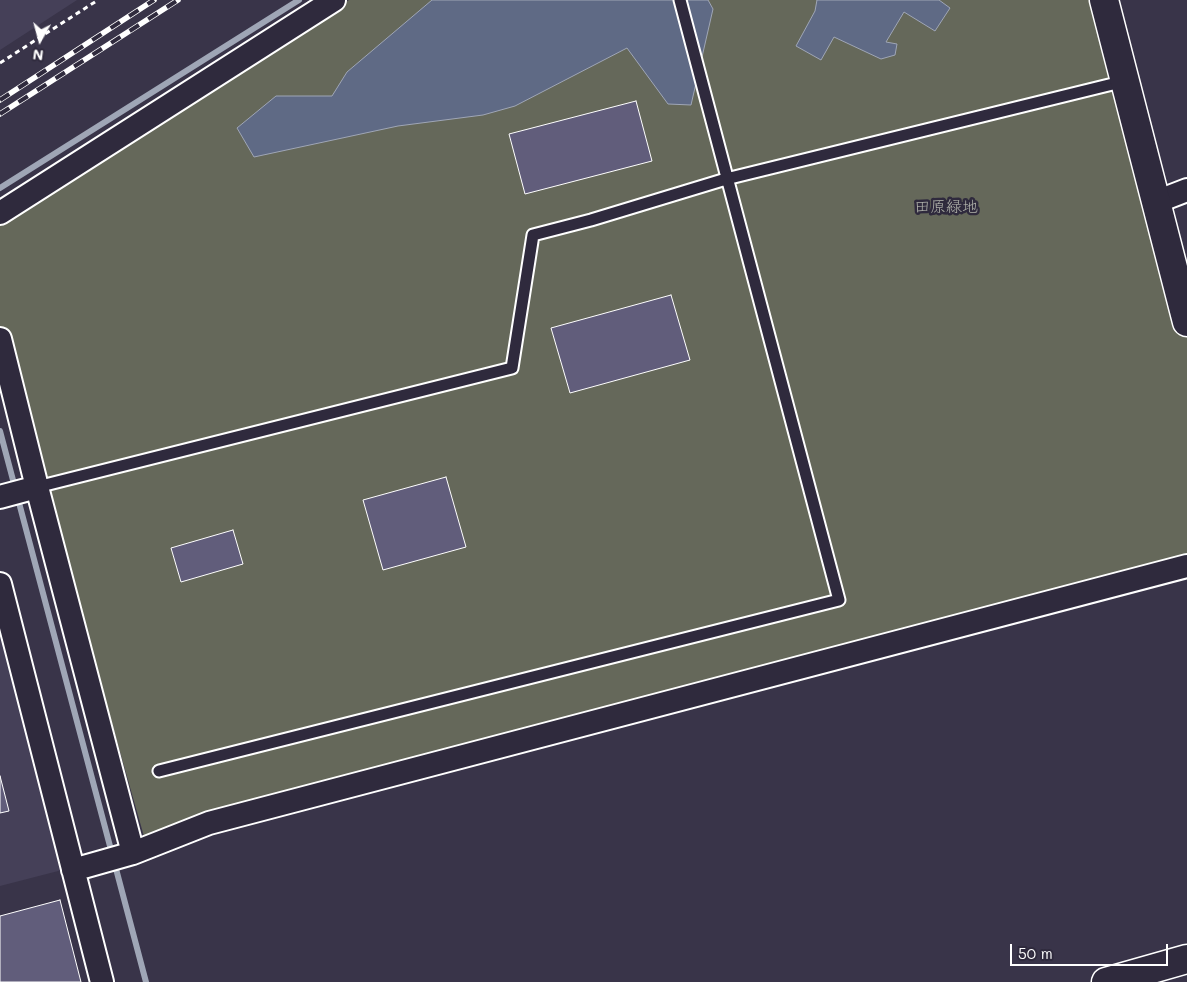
<!DOCTYPE html>
<html>
<head>
<meta charset="utf-8">
<style>
  body { margin:0 }
  #map { position:relative; width:1187px; height:982px; overflow:hidden; background:#393449; font-family:Mali,sans-serif }
  canvas { display:block }
  .north { position:absolute; left:15px; top:15px; width:50px; height:50px; -webkit-text-stroke:4px #2f2a3d; paint-order:stroke; rotate:187deg; font-size:14px; font-weight:700; line-height:20px; text-align:center; color:#fff }
  .north::after { content:''; display:block; margin:auto; width:18px; height:22px; background:#fff; clip-path:polygon(50% 0,100% 100%,50% 72%,0 100%) }
  .scale { position:absolute; left:1010px; top:944px; width:158px; height:22px; box-sizing:border-box; border:2px solid #fff; border-top:0; padding-left:6px; font-size:15px; line-height:18px; white-space:nowrap; color:#fff; -webkit-text-stroke:4px #2f2a3d; paint-order:stroke }
</style>
</head>
<body>
<div id="map">
<canvas width="1187" height="982"></canvas>
<div class="north">N</div>
<div class="scale">50 m</div>
</div>
<script>
const ctx = document.querySelector('canvas').getContext('2d');
ctx.lineJoin = 'round';
function fill(path, color) {
  ctx.fillStyle = color;
  ctx.fill(path, 'evenodd');
}
function shape(rows) {
  const path = new Path2D();
  for (const r of rows) {
    path.moveTo(r[0], r[1]);
    for (let i = 2; i < r.length; i += 2) path.lineTo(r[i], r[i + 1]);
  }
  return path;
}
function trace(path, color, width, dash) {
  ctx.strokeStyle = color;
  ctx.lineWidth = width;
  ctx.lineCap = dash ? 'butt' : 'round';
  ctx.setLineDash(dash || []);
  ctx.stroke(path);
}
function label(font, color, halo, rows, align = 'center') {
  ctx.font = font + ' Mali,"Klee One",sans-serif';
  ctx.lineWidth = 5;
  ctx.setLineDash([]);
  ctx.textBaseline = 'middle';
  ctx.strokeStyle = halo;
  ctx.fillStyle = color;
  for (const [text, x, y, turn = 0] of rows) {
    ctx.save();
    ctx.translate(x, y);
    ctx.rotate((+turn || 0) * Math.PI / 180);
    ctx.textAlign = isNaN(turn) ? turn : align;
    if (halo) ctx.strokeText(text, 0, 0);
    ctx.fillText(text, 0, 0);
    ctx.restore();
  }
}
const built = shape([
  [0,0,77,0,0,50],
  [0,627,62,870,0,886]
]);
const green = shape([
  [349,0,1104,0,1187,321,1187,567,147,847,0,329,0,221]
]);
const water = shape([
  [432,0,708,0,713,9,691,105,668,104,627,48,515,106,483,115,398,126,254,157,237,128,276,96,332,96,347,72,432,0],
  [817,0,939,0,950,8,935,31,904,12,886,42,897,44,895,55,881,59,834,37,821,60,796,46,815,11,817,0]
]);
const stream = shape([
  [0,188,299,0],
  [0,431,146,982]
]);
const building = shape([
  [636,101,652,161,525,194,509,134,636,101],
  [671,295,690,360,570,393,551,328,671,295],
  [446,477,466,547,383,570,363,500,446,477],
  [233,530,243,564,181,582,171,548,233,530],
  [0,776,9,811,0,813,0,776],
  [60,900,81,982,0,982,0,916,60,900]
]);
const path = shape([
  [0,63,98,0]
]);
const service = shape([
  [37,487,512,368,533,235,591,220,726,179,1125,81],
  [159,771,839,600,680,0]
]);
const minor = shape([
  [1156,202,1187,190],
  [0,213,334,0],
  [0,339,37,487,133,853,209,823,1187,566],
  [0,497,37,487],
  [0,584,102,982],
  [73,870,133,853]
]);
const tertiary = shape([
  [1104,0,1187,322],
  [1106,982,1187,959]
]);
const rail = shape([
  [0,100,154,0],
  [0,114,178,0]
]);
const parkNames = [
  ["田原緑地",946,207]
];
fill(built, '#454058');
fill(green, '#65685a');
fill(water, '#5f6a85');
trace(water, '#9fa6b6', 1);
trace(stream, '#9fa6b6', 6);
fill(building, '#615d7b');
trace(building, '#fff', 1);
trace(service, '#fff', 15);
trace(minor, '#fff', 26);
trace(tertiary, '#fff', 31);
trace(path, '#fff', 3, [5, 4]);
trace(service, '#2f2a3d', 11);
trace(minor, '#2f2a3d', 22);
trace(tertiary, '#2f2a3d', 28);
trace(rail, '#fff', 5.5);
trace(rail, '#2f2a3d', 4, [11]);
label('16px', '#b2b4ac', '#2f2a3d', parkNames);
</script>
</body>
</html>
